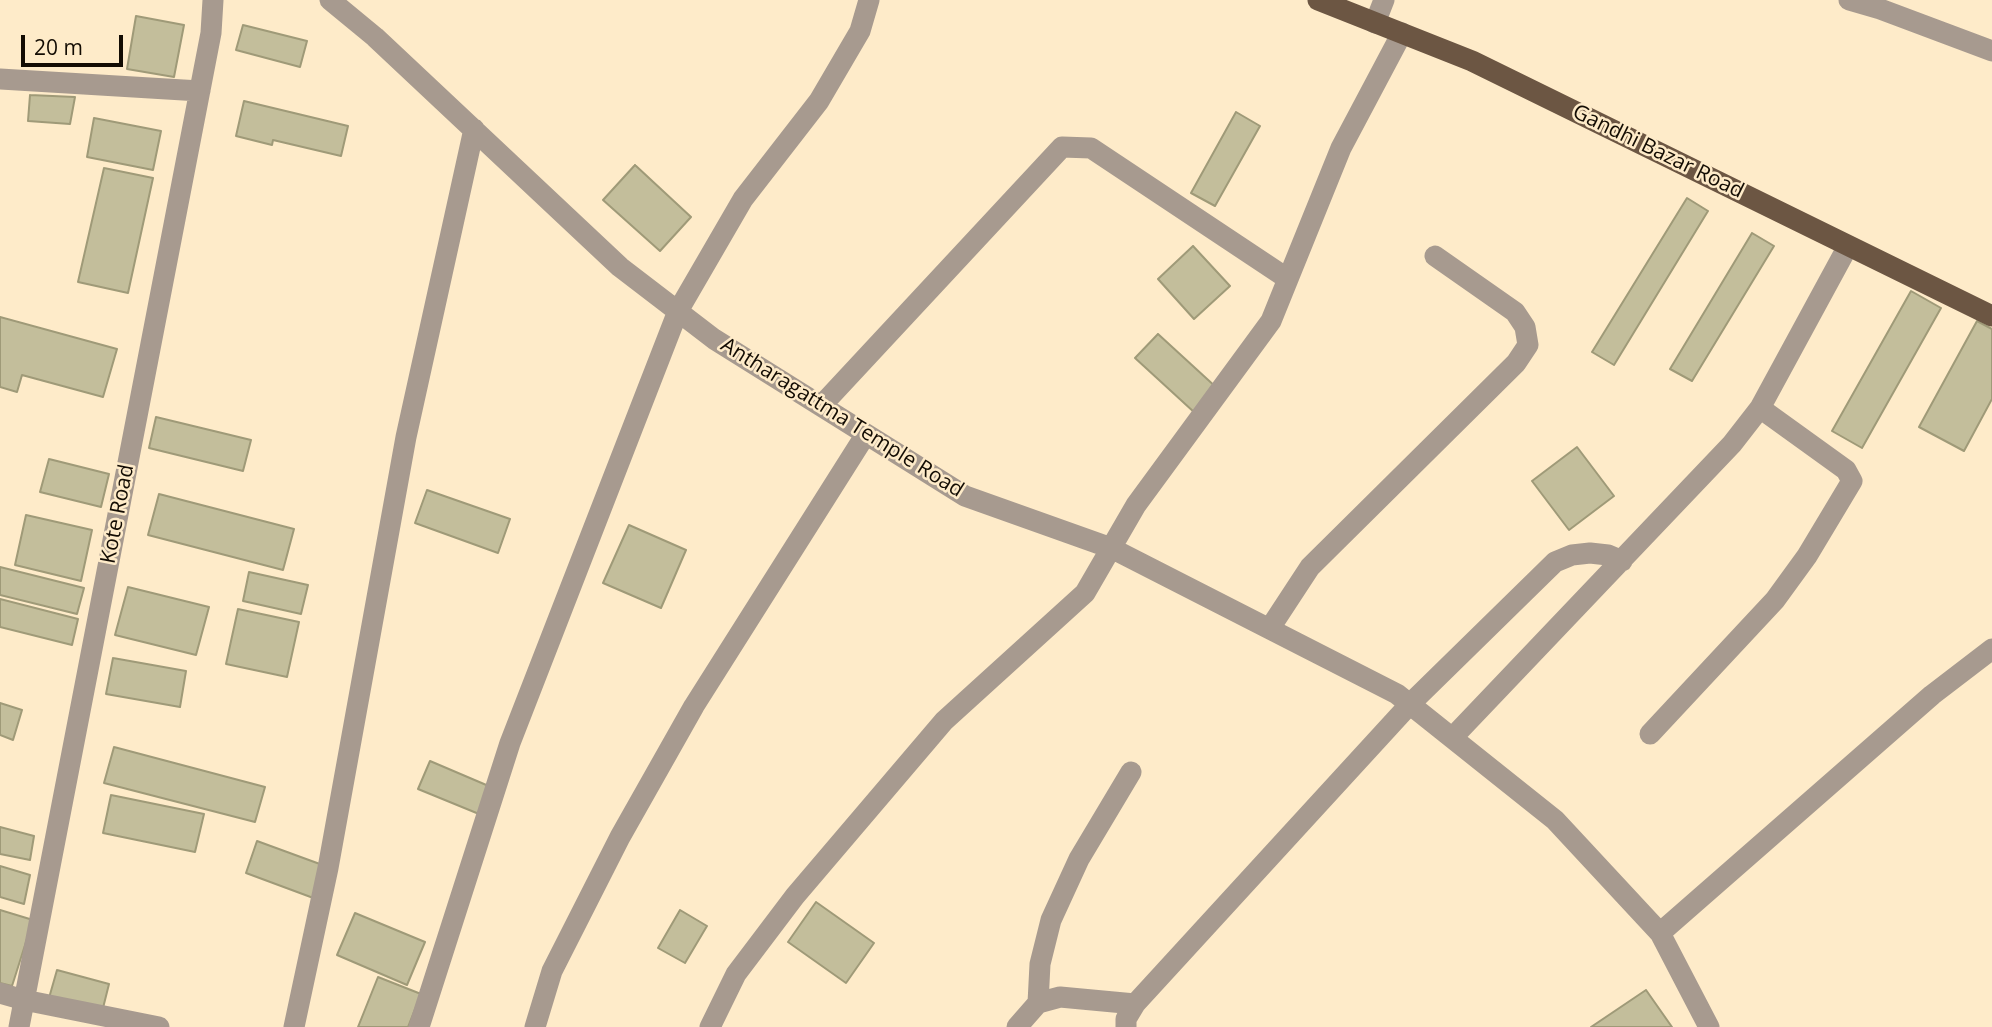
<!DOCTYPE html>
<html>
<head>
<meta charset="utf-8">
<style>
  body { margin:0 }
  #map { position:relative; width:1992px; height:1027px; overflow:hidden; background:#feebc9; font-family:"Open Sans",sans-serif }
  canvas { display:block }
  .scale { position:absolute; left:21px; top:35px; width:102px; height:32px; box-sizing:border-box; border:4px solid #130c03; border-top:0; padding-left:9px; font-size:21px; line-height:24px; white-space:nowrap; color:#130c03; -webkit-text-stroke:5px #feebc9; paint-order:stroke }
</style>
</head>
<body>
<div id="map">
<canvas width="1992" height="1027"></canvas>
<div class="scale">20 m</div>
</div>
<script>
const ctx = document.querySelector('canvas').getContext('2d');
ctx.lineJoin = 'round';
function fill(path, color) {
  ctx.fillStyle = color;
  ctx.fill(path, 'evenodd');
}
function shape(rows) {
  const path = new Path2D();
  for (const r of rows) {
    path.moveTo(r[0], r[1]);
    for (let i = 2; i < r.length; i += 2) path.lineTo(r[i], r[i + 1]);
  }
  return path;
}
function trace(path, color, width, dash) {
  ctx.strokeStyle = color;
  ctx.lineWidth = width;
  ctx.lineCap = dash ? 'butt' : 'round';
  ctx.setLineDash(dash || []);
  ctx.stroke(path);
}
function label(font, color, halo, rows, align = 'center') {
  ctx.font = font + ' "Open Sans",sans-serif';
  ctx.lineWidth = 5;
  ctx.setLineDash([]);
  ctx.textBaseline = 'middle';
  ctx.strokeStyle = halo;
  ctx.fillStyle = color;
  for (const [text, x, y, turn = 0] of rows) {
    ctx.save();
    ctx.translate(x, y);
    ctx.rotate((+turn || 0) * Math.PI / 180);
    ctx.textAlign = isNaN(turn) ? turn : align;
    if (halo) ctx.strokeText(text, 0, 0);
    ctx.fillText(text, 0, 0);
    ctx.restore();
  }
}
const building = shape([
  [136,16,184,25,174,77,127,69,136,16],
  [243,25,307,41,300,67,236,50,243,25],
  [30,95,75,97,70,124,28,121,30,95],
  [244,101,348,126,341,156,273,140,272,145,236,136,244,101],
  [1236,112,1260,126,1215,206,1191,193,1236,112],
  [94,118,161,131,153,170,87,157,94,118],
  [635,165,691,217,660,251,603,200,635,165],
  [104,168,153,178,128,293,78,282,104,168],
  [1687,198,1708,211,1614,365,1592,352,1687,198],
  [1752,233,1774,246,1692,381,1670,369,1752,233],
  [1193,246,1230,286,1194,319,1158,279,1193,246],
  [1911,291,1941,308,1862,448,1832,431,1911,291],
  [0,317,117,349,103,397,22,375,17,392,0,387,0,317],
  [1977,321,1992,329,1992,399,1964,451,1919,427,1977,321],
  [1158,334,1218,389,1195,413,1135,358,1158,334],
  [156,417,251,440,243,471,149,448,156,417],
  [1577,447,1614,496,1569,530,1532,481,1577,447],
  [49,459,109,474,101,507,40,492,49,459],
  [427,490,510,519,498,553,415,523,427,490],
  [159,494,294,529,283,570,148,535,159,494],
  [26,515,92,530,81,581,15,565,26,515],
  [629,525,686,550,661,608,603,583,629,525],
  [0,567,84,588,77,614,0,595,0,567],
  [249,572,308,585,301,614,243,601,249,572],
  [128,587,209,607,196,655,115,635,128,587],
  [0,599,78,619,72,645,0,627,0,599],
  [238,609,299,622,287,677,226,664,238,609],
  [113,658,186,671,180,707,106,694,113,658],
  [0,703,22,710,13,740,0,735,0,703],
  [114,747,265,787,255,822,104,783,114,747],
  [430,761,491,787,479,814,418,789,430,761],
  [111,795,204,814,195,852,103,833,111,795],
  [0,827,34,836,30,860,0,854,0,827],
  [257,841,328,867,316,899,246,873,257,841],
  [0,866,30,875,24,904,0,897,0,866],
  [816,902,874,943,846,983,788,942,816,902],
  [0,910,33,920,12,986,0,983,0,910],
  [680,910,707,926,685,963,658,948,680,910],
  [355,913,425,942,407,985,337,955,355,913],
  [57,970,109,984,102,1012,49,998,57,970],
  [378,977,421,994,408,1027,358,1027,378,977],
  [1646,990,1672,1027,1591,1027,1646,990]
]);
const minor = shape([
  [330,0,375,37,620,267,714,339,965,496,1111,548,1397,694,1555,820,1660,933,1709,1027],
  [1849,0,1880,9,1992,51],
  [1375,23,1384,0],
  [0,79,200,91],
  [821,406,1062,147,1091,148,1288,279],
  [1270,628,1310,567,1516,363,1528,345,1525,327,1515,312,1435,256],
  [1650,734,1775,600,1807,556,1852,481,1846,470,1760,408],
  [1453,737,1732,444,1760,408,1848,246],
  [1660,933,1932,695,1992,649],
  [0,993,24,1000,159,1027],
  [1038,1003,1040,964,1051,920,1079,859,1131,772],
  [19,1027,211,33,213,0],
  [294,1027,328,868,406,437,474,129],
  [419,1027,510,743,678,311,743,199,819,101,860,31,869,0],
  [535,1027,552,971,620,837,694,706,866,434],
  [710,1027,736,974,795,896,944,721,1085,593,1136,505,1271,321,1341,148,1402,33],
  [1017,1027,1038,1003,1060,997,1135,1004],
  [1126,1027,1126,1019,1135,1004,1410,704,1555,562,1572,555,1590,553,1608,555,1622,561]
]);
const major = shape([
  [1318,0,1472,61,1992,316]
]);
const streetNames = [
  ["Gandhi Bazar Road",1658,152,26],
  ["Antharagattma Temple Road",842,418,32],
  ["Kote Road",118,514,-79]
];
fill(building, '#c3be9b');
trace(building, '#9f9a78', 2);
trace(minor, '#a79a8f', 21);
trace(major, '#6c5643', 21);
label('21px', '#130c03', '#feebc9', streetNames);
</script>
</body>
</html>
